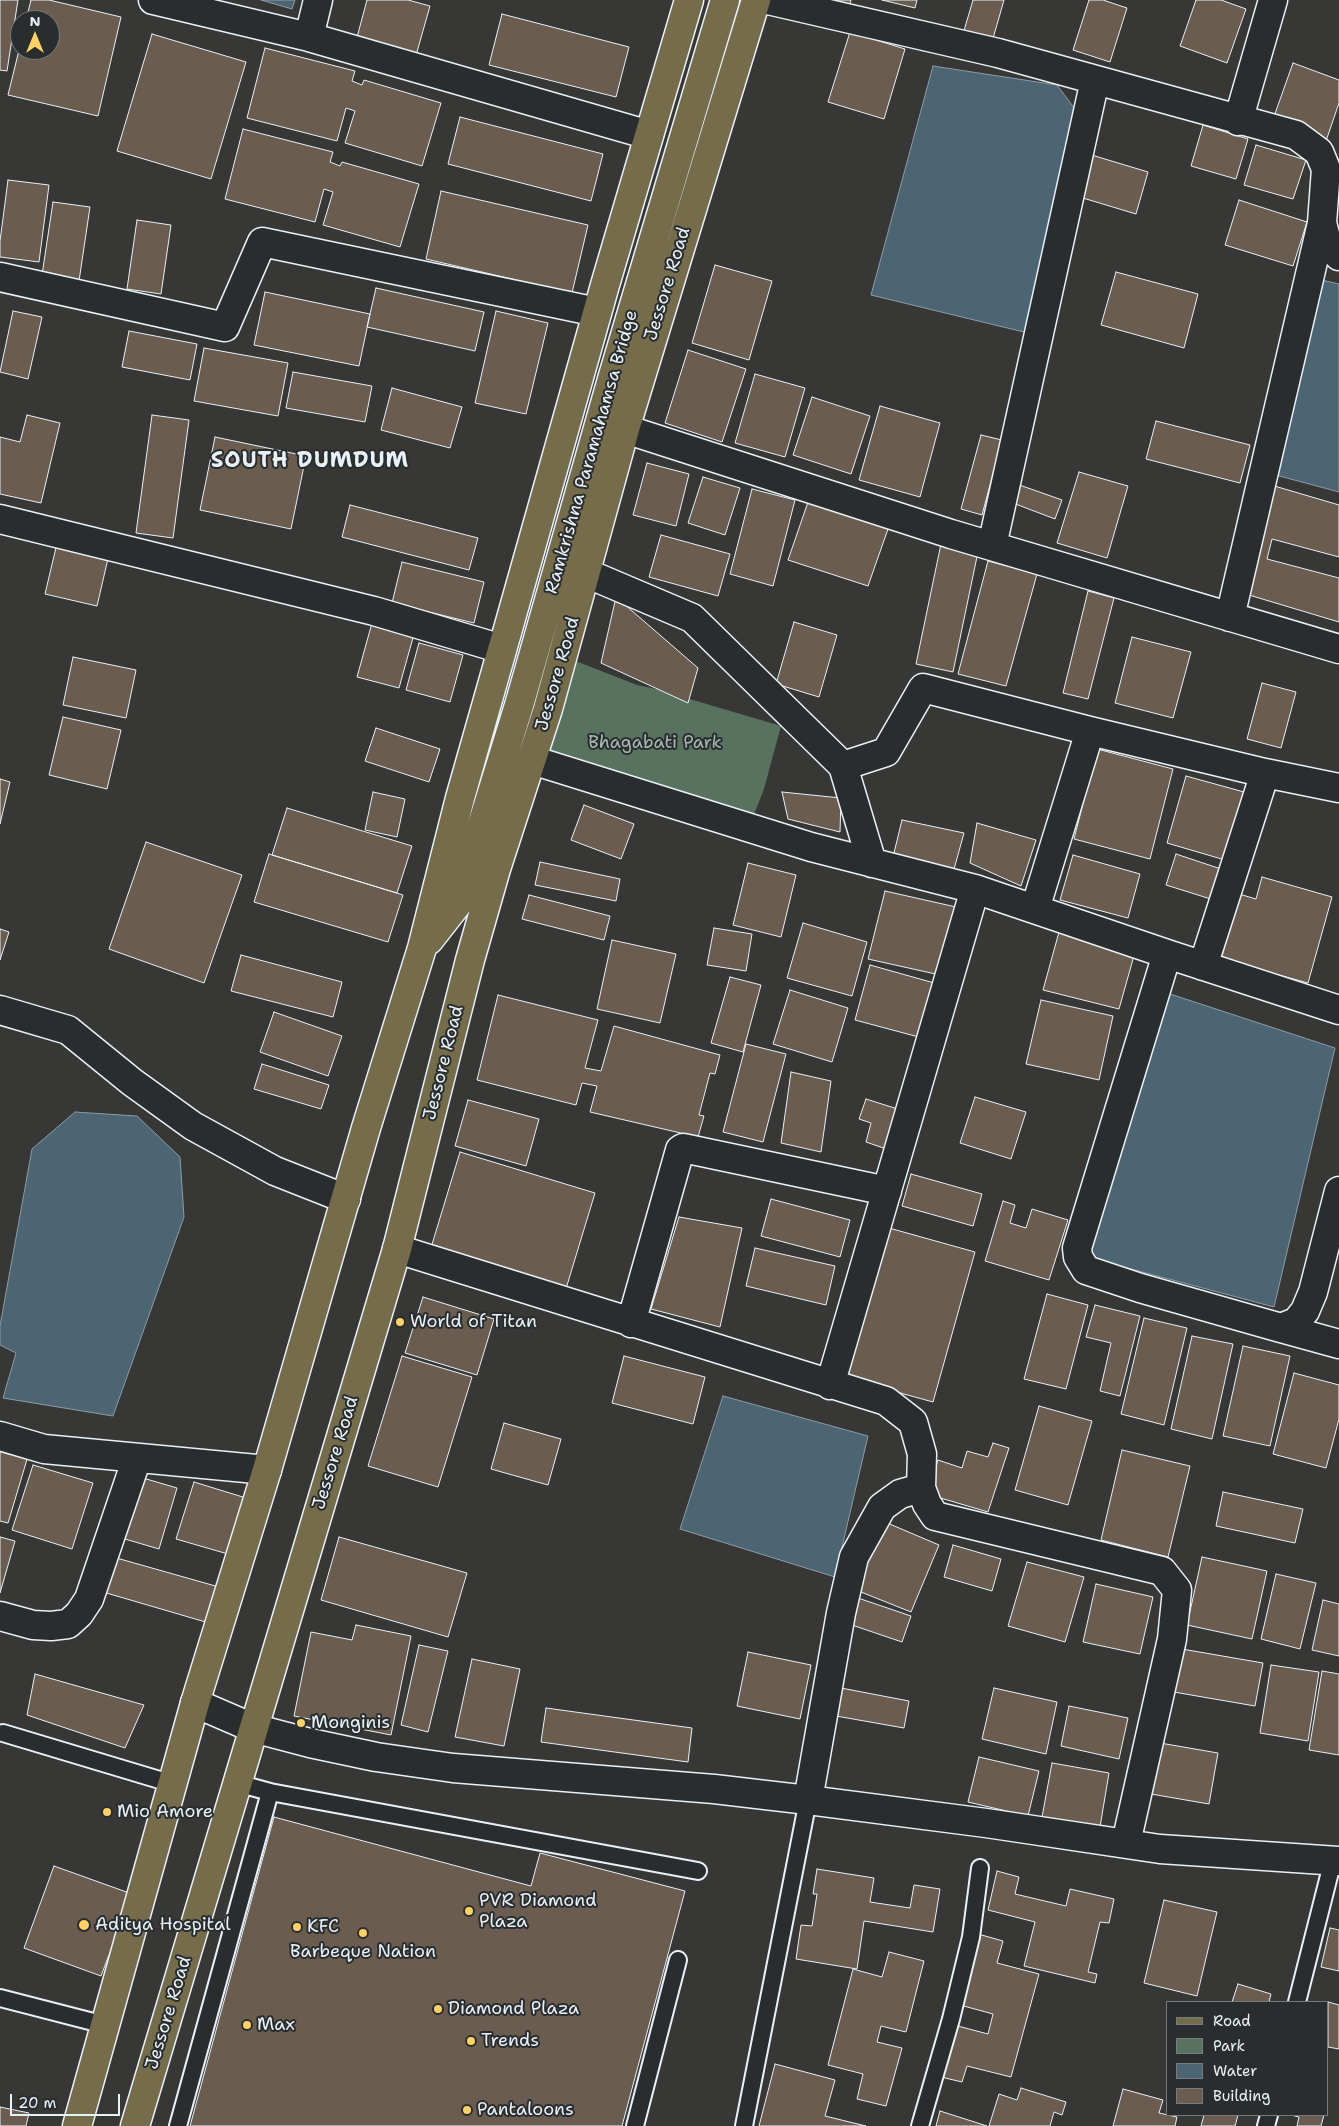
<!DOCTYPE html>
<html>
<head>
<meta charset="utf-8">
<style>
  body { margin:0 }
  #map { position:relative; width:1339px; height:2126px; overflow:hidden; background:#373735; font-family:"Shantell Sans",sans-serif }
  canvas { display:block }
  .legend { position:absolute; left:1166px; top:2001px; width:162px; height:115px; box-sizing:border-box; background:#2a2d2e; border:1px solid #767b7f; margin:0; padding:6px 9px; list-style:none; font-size:15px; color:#e8f1f8 }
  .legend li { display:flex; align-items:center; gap:10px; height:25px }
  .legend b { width:25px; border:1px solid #767b7f }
  .north { position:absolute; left:10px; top:10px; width:50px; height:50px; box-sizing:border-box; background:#2a2d2e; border:1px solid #767b7f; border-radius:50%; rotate:0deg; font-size:14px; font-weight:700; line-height:20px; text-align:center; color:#e8f1f8 }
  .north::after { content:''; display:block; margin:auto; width:18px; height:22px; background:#ffd166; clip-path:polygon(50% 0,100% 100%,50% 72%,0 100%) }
  .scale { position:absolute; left:10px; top:2094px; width:110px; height:22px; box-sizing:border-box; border:2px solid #e8f1f8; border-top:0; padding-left:6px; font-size:15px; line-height:18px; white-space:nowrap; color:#e8f1f8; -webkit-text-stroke:4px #2a2d2e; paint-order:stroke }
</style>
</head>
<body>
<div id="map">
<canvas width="1339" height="2126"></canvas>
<ul class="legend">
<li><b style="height:6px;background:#746c4b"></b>Road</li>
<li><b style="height:14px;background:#58725f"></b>Park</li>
<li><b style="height:14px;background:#4d6572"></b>Water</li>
<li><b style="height:14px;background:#6a5d50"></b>Building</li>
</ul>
<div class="north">N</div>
<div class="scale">20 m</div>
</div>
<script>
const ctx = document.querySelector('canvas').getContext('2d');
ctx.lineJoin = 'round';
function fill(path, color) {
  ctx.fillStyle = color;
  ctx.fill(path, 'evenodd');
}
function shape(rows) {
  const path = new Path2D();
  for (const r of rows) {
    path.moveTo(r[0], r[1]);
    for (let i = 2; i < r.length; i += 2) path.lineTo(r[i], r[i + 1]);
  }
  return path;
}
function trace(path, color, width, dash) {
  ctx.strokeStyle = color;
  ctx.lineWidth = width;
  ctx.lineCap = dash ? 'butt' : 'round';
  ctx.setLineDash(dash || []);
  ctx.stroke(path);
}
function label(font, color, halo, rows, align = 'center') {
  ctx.font = font + ' "Shantell Sans",sans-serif';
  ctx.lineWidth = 4;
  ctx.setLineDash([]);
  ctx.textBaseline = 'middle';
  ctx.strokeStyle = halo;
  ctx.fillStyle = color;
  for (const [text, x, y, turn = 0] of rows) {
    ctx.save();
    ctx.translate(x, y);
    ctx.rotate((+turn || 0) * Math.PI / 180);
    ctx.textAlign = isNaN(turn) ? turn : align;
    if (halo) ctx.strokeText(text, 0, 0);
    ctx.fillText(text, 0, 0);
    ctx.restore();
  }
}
const green = shape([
  [563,656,637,685,656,689,781,726,764,789,753,817,535,752]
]);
const water = shape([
  [261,0,295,0,292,9,261,0],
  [933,66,1057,85,1081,117,1032,334,871,295,933,66],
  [1317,279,1339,284,1339,492,1272,474,1317,279],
  [1164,992,1335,1048,1274,1307,1086,1257,1164,992],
  [75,1112,137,1116,180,1157,184,1217,113,1416,3,1398,16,1353,0,1345,0,1326,32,1149,75,1112],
  [723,1396,868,1436,835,1577,680,1529,723,1396]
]);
const building = shape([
  [0,0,18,0,7,71,0,70,0,0],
  [31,0,49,0,121,17,98,116,8,95,20,46,20,50,50,50,50,20,26,20,31,0],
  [367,0,408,0,430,6,415,59,356,41,367,0],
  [814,0,851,0,847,12,814,0],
  [882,0,917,0,915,8,882,0],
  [973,0,1004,0,992,42,963,34,973,0],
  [1089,0,1103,0,1127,8,1110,62,1073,50,1089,0],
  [1196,0,1221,0,1246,9,1227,63,1180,46,1196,0],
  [502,14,629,47,616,97,489,65,502,14],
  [850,32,905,49,884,119,828,102,850,32],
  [152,34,246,62,211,179,117,151,152,34],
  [265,48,355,71,352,81,362,85,364,80,441,103,422,166,345,143,355,111,346,108,337,141,247,118,265,48],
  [1293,63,1339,80,1339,103,1326,141,1272,122,1293,63],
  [460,117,603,154,591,201,448,164,460,117],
  [1203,125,1248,139,1236,179,1191,166,1203,125],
  [243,129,333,152,330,162,340,166,342,162,419,184,400,247,323,225,333,192,324,189,315,222,225,199,243,129],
  [1256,145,1306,160,1293,199,1244,185,1256,145],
  [1085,153,1148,172,1136,214,1073,195,1085,153],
  [8,180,49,185,39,262,0,257,0,241,8,180],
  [441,191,588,225,572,293,426,259,441,191],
  [1239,200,1307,222,1293,266,1225,245,1239,200],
  [53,202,90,207,79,281,42,275,53,202],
  [137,220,171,225,161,294,127,289,137,220],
  [715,265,772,281,749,360,692,343,715,265],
  [1116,272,1198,294,1184,348,1101,325,1116,272],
  [376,288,484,312,475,351,367,327,376,288],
  [265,292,370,314,359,366,254,345,265,292],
  [13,311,42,317,28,379,0,372,13,311],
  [496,311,548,323,526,414,475,403,496,311],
  [129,331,197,344,190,380,122,367,129,331],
  [204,348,288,363,278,416,194,401,204,348],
  [688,350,746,369,722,442,665,423,688,350],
  [293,372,372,386,365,422,286,408,293,372],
  [755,374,805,388,785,457,735,443,755,374],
  [392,388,462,407,450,448,381,430,392,388],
  [812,397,870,416,851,474,793,455,812,397],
  [880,406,940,423,920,497,859,480,880,406],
  [27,415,60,423,41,503,0,494,0,437,20,442,27,415],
  [152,415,189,420,173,538,136,533,152,415],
  [1156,421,1250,445,1240,483,1146,459,1156,421],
  [981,435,1002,440,982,515,961,509,981,435],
  [215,437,306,456,291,529,200,510,215,437],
  [647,463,689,474,676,526,633,515,647,463],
  [1079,472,1128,486,1107,558,1057,543,1079,472],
  [703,477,740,488,725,535,688,523,703,477],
  [1011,482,1062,500,1055,519,1005,500,1011,482],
  [1271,485,1339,505,1339,557,1272,539,1267,559,1339,578,1339,622,1239,592,1271,485],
  [752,489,795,500,773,586,730,574,752,489],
  [808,502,888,529,868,586,788,560,808,502],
  [350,505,478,538,469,570,342,537,350,505],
  [661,535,730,554,718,596,649,577,661,535],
  [58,539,110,550,97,606,45,594,58,539],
  [942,539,979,547,953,672,916,664,942,539],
  [988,561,1037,574,1006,686,958,674,988,561],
  [402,562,484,582,474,623,392,603,402,562],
  [1088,591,1114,598,1088,699,1063,693,1088,591],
  [616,597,698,668,688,703,601,663,616,597],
  [794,622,837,635,819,697,776,684,794,622],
  [372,623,414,634,399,688,357,677,372,623],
  [1132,637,1191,652,1173,718,1115,703,1132,637],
  [419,643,463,655,450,702,406,690,419,643],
  [73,657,136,670,126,718,63,705,73,657],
  [1262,683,1296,692,1281,748,1247,739,1262,683],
  [63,717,121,730,107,789,49,775,63,717],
  [376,728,440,749,429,782,365,761,376,728],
  [1097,749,1173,769,1150,859,1074,839,1097,749],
  [1186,776,1244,792,1225,860,1167,843,1186,776],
  [0,779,10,782,0,824,0,779],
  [373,792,405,799,397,837,365,830,373,792],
  [782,792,841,798,840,832,788,819,782,792],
  [584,805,634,824,621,859,571,840,584,805],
  [287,808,412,846,397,893,272,855,287,808],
  [902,820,964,833,953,873,893,857,902,820],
  [977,823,1036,840,1021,886,970,863,977,823],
  [146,842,242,875,204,983,109,949,146,842],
  [269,854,403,895,388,942,254,902,269,854],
  [1176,854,1224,870,1214,900,1166,885,1176,854],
  [1073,855,1140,874,1128,918,1060,900,1073,855],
  [540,862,620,879,616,901,535,885,540,862],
  [748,863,796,875,781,937,733,925,748,863],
  [1262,877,1332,897,1308,983,1221,959,1239,894,1256,899,1262,877],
  [885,891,956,907,940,975,868,959,885,891],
  [529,895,610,916,604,940,522,919,529,895],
  [803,923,867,942,852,996,787,978,803,923],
  [714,928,752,934,746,971,707,965,714,928],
  [0,929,9,932,0,960,0,929],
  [1059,932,1135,952,1119,1009,1043,990,1059,932],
  [612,940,676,954,660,1023,597,1009,612,940],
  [241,955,342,982,333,1017,231,991,241,955],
  [870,965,945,986,930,1040,855,1020,870,965],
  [730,977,761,985,743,1052,711,1043,730,977],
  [790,990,848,1008,832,1062,773,1044,790,990],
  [498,995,598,1020,585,1068,601,1071,614,1026,720,1055,715,1074,710,1073,699,1115,704,1116,698,1137,590,1112,597,1086,582,1083,576,1105,477,1080,498,995],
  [1041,1000,1113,1016,1099,1080,1026,1064,1041,1000],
  [274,1012,342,1036,328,1076,260,1052,274,1012],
  [746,1044,786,1054,763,1142,723,1132,746,1044],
  [262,1064,329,1085,321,1109,254,1089,262,1064],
  [791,1072,831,1081,821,1152,781,1143,791,1072],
  [975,1097,1026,1112,1011,1159,960,1143,975,1097],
  [866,1099,904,1111,892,1151,866,1142,871,1123,859,1119,866,1099],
  [468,1100,539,1119,526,1166,455,1146,468,1100],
  [460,1152,595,1193,565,1292,430,1251,460,1152],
  [911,1174,982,1194,973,1226,902,1206,911,1174],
  [771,1199,850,1220,840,1257,761,1236,771,1199],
  [1003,1201,1015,1205,1010,1223,1026,1228,1032,1209,1068,1220,1049,1280,985,1261,1003,1201],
  [679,1217,742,1228,720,1327,651,1309,679,1217],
  [889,1228,975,1252,933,1402,846,1378,889,1228],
  [755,1248,835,1266,826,1305,746,1286,755,1248],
  [1047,1294,1088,1305,1066,1389,1024,1379,1047,1294],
  [423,1297,494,1319,477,1375,405,1353,423,1297],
  [1095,1305,1140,1316,1120,1396,1100,1391,1111,1343,1086,1337,1095,1305],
  [1144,1318,1187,1328,1164,1425,1121,1414,1144,1318],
  [1192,1336,1233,1344,1212,1439,1171,1429,1192,1336],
  [1243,1346,1290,1356,1270,1446,1223,1436,1243,1346],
  [402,1356,472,1377,438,1487,368,1466,402,1356],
  [624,1356,705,1377,693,1424,612,1403,624,1356],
  [1294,1373,1339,1385,1339,1419,1326,1468,1273,1454,1294,1373],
  [1039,1406,1092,1421,1068,1505,1015,1490,1039,1406],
  [504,1423,561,1439,548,1485,491,1469,504,1423],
  [993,1443,1009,1448,988,1512,927,1494,938,1460,962,1468,967,1451,988,1457,993,1443],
  [0,1447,28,1456,8,1523,0,1521,0,1447],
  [1122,1450,1190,1466,1168,1557,1101,1540,1122,1450],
  [33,1465,93,1483,72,1549,12,1530,33,1465],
  [143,1478,177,1488,159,1549,125,1539,143,1478],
  [194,1482,246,1498,228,1554,176,1539,194,1482],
  [1223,1492,1303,1509,1295,1543,1216,1526,1223,1492],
  [885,1522,939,1545,911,1612,856,1590,885,1522],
  [0,1537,15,1541,0,1593,0,1537],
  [339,1537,467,1573,448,1637,321,1600,339,1537],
  [953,1545,1001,1559,992,1591,944,1577,953,1545],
  [113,1557,219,1587,209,1623,103,1592,113,1557],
  [1202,1557,1267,1571,1252,1639,1187,1625,1202,1557],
  [1027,1562,1084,1577,1065,1642,1008,1626,1027,1562],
  [1276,1574,1316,1583,1300,1649,1261,1639,1276,1574],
  [1096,1584,1153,1597,1140,1654,1083,1642,1096,1584],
  [855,1597,911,1616,902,1642,846,1623,855,1597],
  [1323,1600,1339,1604,1339,1656,1312,1650,1323,1600],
  [356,1625,411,1636,391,1735,294,1716,311,1632,352,1640,356,1625],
  [419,1645,448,1651,428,1732,401,1725,419,1645],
  [1176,1648,1263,1663,1255,1706,1168,1691,1176,1648],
  [748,1652,811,1665,800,1719,737,1706,748,1652],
  [472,1659,520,1669,504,1746,455,1737,472,1659],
  [1271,1665,1319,1672,1308,1741,1260,1733,1271,1665],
  [1322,1671,1339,1674,1339,1755,1309,1750,1322,1671],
  [35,1674,144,1705,125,1748,27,1715,35,1674],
  [841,1688,909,1701,904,1728,836,1716,841,1688],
  [994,1688,1057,1702,1046,1754,982,1739,994,1688],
  [1069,1706,1128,1718,1119,1759,1061,1746,1069,1706],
  [546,1708,692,1728,688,1762,541,1742,546,1708],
  [1160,1743,1218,1753,1209,1804,1151,1794,1160,1743],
  [979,1757,1039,1771,1028,1816,968,1802,979,1757],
  [1052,1763,1109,1773,1100,1827,1042,1817,1052,1763],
  [274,1817,531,1886,540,1853,685,1891,622,2126,190,2126,274,1817],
  [54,1866,132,1894,101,1976,24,1948,54,1866],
  [817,1869,874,1878,870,1902,910,1908,914,1885,940,1889,933,1932,864,1921,857,1969,796,1959,801,1925,812,1926,817,1894,813,1894,817,1869],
  [997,1871,1019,1877,1015,1894,1066,1906,1070,1889,1114,1899,1109,1923,1100,1922,1088,1972,1097,1974,1095,1983,1024,1966,1035,1922,988,1910,997,1871],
  [1164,1900,1217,1912,1197,1996,1144,1983,1164,1900],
  [1330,1928,1339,1930,1339,1971,1321,1967,1330,1928],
  [978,1934,1003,1941,997,1963,1039,1974,1011,2077,967,2066,962,2082,941,2077,954,2025,988,2034,993,2014,960,2005,978,1934],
  [889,1952,924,1961,906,2032,881,2026,877,2042,902,2048,886,2106,857,2099,863,2074,828,2065,853,1969,882,1977,889,1952],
  [1238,1984,1271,1994,1269,2002,1232,2002,1238,1984],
  [1328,2002,1339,2005,1339,2049,1328,2047,1328,2002],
  [775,2064,835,2080,825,2116,866,2126,759,2126,775,2064],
  [1021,2088,1066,2102,1062,2115,1054,2112,1050,2126,989,2126,999,2094,1017,2100,1021,2088],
  [1123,2089,1163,2100,1159,2113,1177,2117,1175,2126,1113,2126,1123,2089],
  [0,2107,29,2113,26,2126,0,2126,0,2107],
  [940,2111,987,2126,936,2126,940,2111],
  [1204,2115,1238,2115,1235,2126,1201,2126,1204,2115],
  [1291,2115,1324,2115,1321,2126,1297,2126,1299,2117,1291,2115]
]);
const lane = shape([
  [3,1733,173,1784],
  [237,1783,270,1792,698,1871],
  [0,1998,105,2025],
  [1297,2002,1333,1860],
  [178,2126,270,1792],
  [635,2126,678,1960],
  [744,2126,808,1800],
  [920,2126,951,2019,971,1937,980,1868],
  [1266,2126,1269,2115]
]);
const street = shape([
  [153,0,309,37,649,135],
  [768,0,998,53,1296,135,1319,152,1326,169,1322,223,1328,245,1339,256],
  [309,37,318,0],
  [1238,121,1273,0],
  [0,277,225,327,262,242,597,312],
  [625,429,951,534,1339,649],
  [0,519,374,611,502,649],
  [992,546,1095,80],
  [586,573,692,618,843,766,872,863],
  [1230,617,1322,223],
  [532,760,811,847,975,889,1167,954],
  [843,766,886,752,923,688,1090,731,1265,773,1339,788],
  [1035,909,1090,731],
  [1203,966,1265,773],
  [0,1010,68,1030,132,1082,193,1126,275,1171,346,1199],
  [1339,1010,1167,954,1077,1248,1078,1257,1086,1270,1140,1288,1281,1328,1296,1322,1305,1311,1313,1292,1339,1191],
  [397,1249,886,1401,913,1422,922,1454,921,1488,927,1504,935,1516,1162,1571,1177,1590,1172,1639,1126,1843],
  [631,1323,680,1150,683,1148,887,1191],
  [1281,1328,1339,1344],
  [830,1385,975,889],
  [0,1436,44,1449,267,1470],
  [0,1616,33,1625,51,1626,68,1624,79,1614,89,1599,137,1458],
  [195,1703,253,1728,310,1743,376,1757,453,1768,714,1789,808,1800,986,1823,1160,1849,1339,1861],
  [808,1800,841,1613,854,1557,882,1507,900,1494,921,1488]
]);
const primary = shape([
  [429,940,458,903,520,702,612,379,725,0],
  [77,2126,195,1703,267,1470,366,1128,422,948,460,798,508,629,605,285,689,0],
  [135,2126,397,1249,470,960,496,869,548,709,625,429,756,0]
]);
const markers = [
  [400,1322,5,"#ffd166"],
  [301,1723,5,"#ffd166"],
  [107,1812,5,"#ffd166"],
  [469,1911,5,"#ffd166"],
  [84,1925,6,"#ffd166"],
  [297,1927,5,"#ffd166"],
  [363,1933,5,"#ffd166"],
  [438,2009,5,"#ffd166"],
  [247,2025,5,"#ffd166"],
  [471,2041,5,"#ffd166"],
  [467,2110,5,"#ffd166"]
];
const streetNames = [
  ["Jessore Road",668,284,-73],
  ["Ramkrishna Paramahamsa Bridge",592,452,-74],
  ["Jessore Road",558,674,-74],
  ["Jessore Road",444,1063,-76],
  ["Jessore Road",336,1453,-73],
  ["Jessore Road",169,2013,-73]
];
const parkNames = [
  ["Bhagabati Park",655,743]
];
const poiNames = [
  ["World of Titan",410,1322],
  ["Monginis",311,1723],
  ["Mio Amore",117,1812],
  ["PVR Diamond",479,1901],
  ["Plaza",479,1922],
  ["Aditya Hospital",95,1925],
  ["KFC",307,1927],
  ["Barbeque Nation",363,1952,"center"],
  ["Diamond Plaza",448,2009],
  ["Max",257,2025],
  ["Trends",481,2041],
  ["Pantaloons",477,2110]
];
const districtNames = [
  ["SOUTH DUMDUM",310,461]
];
fill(green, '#58725f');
fill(water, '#4d6572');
trace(water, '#8b9da8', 1);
fill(building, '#6a5d50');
trace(building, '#e8f1f8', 1);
trace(lane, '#e8f1f8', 20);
trace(street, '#e8f1f8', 31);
trace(primary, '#e8f1f8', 31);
trace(lane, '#2a2d2e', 16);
trace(street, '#2a2d2e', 28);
trace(primary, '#746c4b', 28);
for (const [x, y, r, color] of markers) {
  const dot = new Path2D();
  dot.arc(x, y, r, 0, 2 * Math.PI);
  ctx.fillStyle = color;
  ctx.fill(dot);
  trace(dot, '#2a2d2e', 2);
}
label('18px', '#e8f1f8', '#2a2d2e', streetNames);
label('18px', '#a7b8b3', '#2a2d2e', parkNames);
label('18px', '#e8f1f8', '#2a2d2e', poiNames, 'left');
ctx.letterSpacing = '1px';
label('bold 22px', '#e8f1f8', '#2a2d2e', districtNames);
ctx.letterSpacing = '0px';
</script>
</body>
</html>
